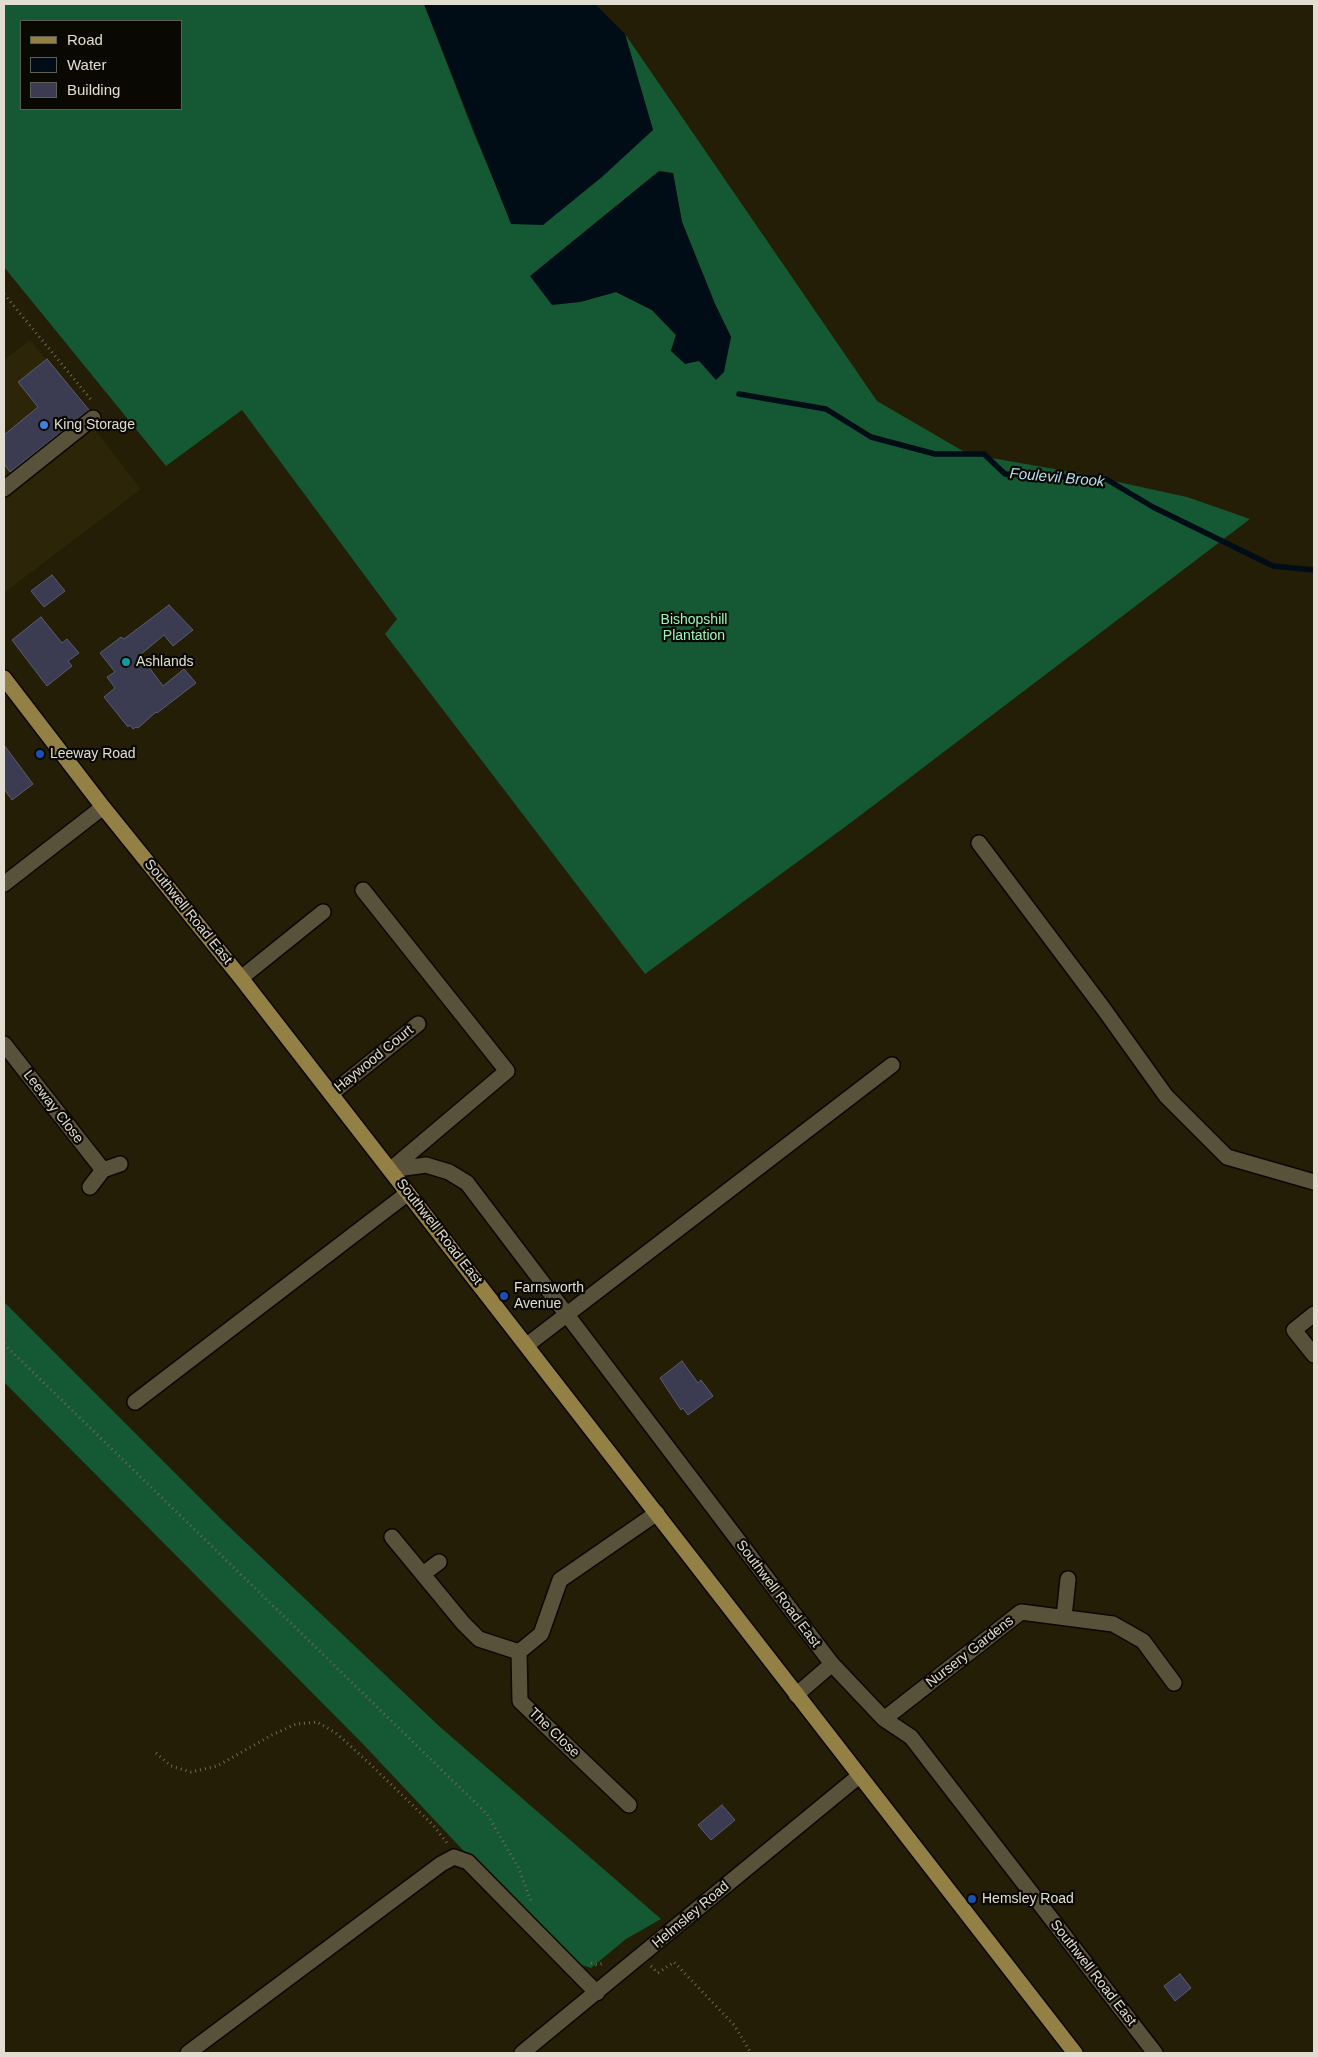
<!DOCTYPE html>
<html>
<head>
<meta charset="utf-8">
<style>
  body { margin:0 }
  #map { position:relative; width:1318px; height:2057px; overflow:hidden; background:#241e07; font-family:Arial,sans-serif }
  canvas { display:block }
  .frame { position:absolute; inset:0; border:5px solid #e1ddd0; pointer-events:none }
  .legend { position:absolute; left:20px; top:20px; width:162px; height:90px; box-sizing:border-box; background:#0a0802; border:1px solid #605d54; margin:0; padding:6px 9px; list-style:none; font-size:15px; color:#e1ddd0 }
  .legend li { display:flex; align-items:center; gap:10px; height:25px }
  .legend b { width:25px; border:1px solid #605d54 }
</style>
</head>
<body>
<div id="map">
<canvas width="1318" height="2057"></canvas>
<div class="frame"></div>
<ul class="legend">
<li><b style="height:6px;background:#938044"></b>Road</li>
<li><b style="height:14px;background:#000d17"></b>Water</li>
<li><b style="height:14px;background:#3b3c51"></b>Building</li>
</ul>
</div>
<script>
const ctx = document.querySelector('canvas').getContext('2d');
ctx.lineJoin = 'round';
function fill(path, color) {
  ctx.fillStyle = color;
  ctx.fill(path, 'evenodd');
}
function shape(rows) {
  const path = new Path2D();
  for (const r of rows) {
    path.moveTo(r[0], r[1]);
    for (let i = 2; i < r.length; i += 2) path.lineTo(r[i], r[i + 1]);
  }
  return path;
}
function trace(path, color, width, dash) {
  ctx.strokeStyle = color;
  ctx.lineWidth = width;
  ctx.lineCap = dash ? 'butt' : 'round';
  ctx.setLineDash(dash || []);
  ctx.stroke(path);
}
function label(font, color, halo, rows, align = 'center') {
  ctx.font = font + ' Arial,sans-serif';
  ctx.lineWidth = 4.5;
  ctx.setLineDash([]);
  ctx.textBaseline = 'middle';
  ctx.strokeStyle = halo;
  ctx.fillStyle = color;
  for (const [text, x, y, turn = 0] of rows) {
    ctx.save();
    ctx.translate(x, y);
    ctx.rotate((+turn || 0) * Math.PI / 180);
    ctx.textAlign = isNaN(turn) ? turn : align;
    if (halo) ctx.strokeText(text, 0, 0);
    ctx.fillText(text, 0, 0);
    ctx.restore();
  }
}
const built = shape([
  [30,340,89,411,84,416,141,489,4,593,4,360]
]);
const forest = shape([
  [4,4,424,4,473,131,512,224,653,130,625,34,877,401,968,454,1072,472,1187,497,1250,519,853,821,645,974,385,634,397,619,242,410,166,466,4,267],
  [21,21,181,21,181,109,21,109],
  [673,173,682,222,715,304,731,337,671,351,676,335,652,310,616,292,580,302],
  [4,1302,222,1520,439,1726,661,1919,626,1939,591,1968,575,1963,527,1918,362,1743,4,1382]
]);
const water = shape([
  [424,4,595,4,625,34,653,130,602,177,543,225,511,224],
  [659,171,673,173,682,222,715,304,731,337,724,372,716,380,699,361,685,364,671,351,676,335,652,310,616,292,580,302,552,305,530,276]
]);
const stream = shape([
  [739,394,826,409,871,437,935,454,984,454,1005,474,1106,479,1153,507,1273,566,1314,570]
]);
const building = shape([
  [47,359,89,410,10,472,4,464,4,435,38,407,18,382,47,359],
  [52,575,65,591,44,607,31,591,52,575],
  [169,605,193,630,173,646,164,635,140,655,163,686,184,669,196,683,157,713,156,712,138,728,136,727,133,729,130,725,128,727,104,697,115,688,107,677,115,672,100,653,121,637,124,639,169,605],
  [41,617,62,643,67,639,79,653,68,661,72,666,47,686,12,640,41,617],
  [4,745,33,784,12,800,4,789,4,745],
  [682,1361,698,1383,701,1380,713,1396,688,1415,683,1408,681,1410,660,1378,682,1361],
  [722,1805,735,1820,711,1840,698,1825,722,1805],
  [1180,1974,1191,1988,1175,2001,1164,1986,1180,1974]
]);
const path = shape([
  [4,294,93,402],
  [4,1344,487,1814,518,1867,531,1901],
  [156,1753,171,1766,191,1772,217,1766,272,1735,296,1724,317,1722,336,1733,369,1763,433,1825,447,1843],
  [591,1963,597,1965,604,1963],
  [651,1966,658,1973,674,1962,734,2025,751,2053]
]);
const minor = shape([
  [4,489,93,418],
  [979,843,1103,1008,1166,1096,1227,1157,1314,1182],
  [4,884,103,807],
  [363,890,507,1071,390,1170],
  [241,978,323,912],
  [4,1044,103,1170],
  [331,1094,418,1024],
  [390,1170,426,1165,449,1172,467,1183,832,1664,884,1719,911,1737,1155,2053],
  [90,1187,103,1170,120,1164],
  [1314,1314,1294,1330,1314,1355],
  [527,1345,892,1065],
  [135,1402,408,1193],
  [392,1537,463,1623,479,1639,519,1652,520,1701,629,1805],
  [423,1574,439,1562],
  [1064,1617,1068,1579],
  [519,1652,541,1634,560,1580,657,1513],
  [796,1695,832,1664],
  [884,1719,1021,1612,1113,1624,1143,1641,1174,1683],
  [188,2053,441,1864,454,1857,468,1862,597,1993],
  [522,2053,859,1776]
]);
const major = shape([
  [4,678,103,807,241,978,1075,2053]
]);
const markers = [
  [44,425,5,"#3f7fe0"],
  [126,662,5,"#0f9aa8"],
  [40,754,5,"#1a4fb4"],
  [504,1296,5,"#1a4fb4"],
  [972,1899,5,"#1a4fb4"]
];
const poiNames = [
  ["King Storage",54,425],
  ["Ashlands",136,662],
  ["Leeway Road",50,754],
  ["Farnsworth",514,1288],
  ["Avenue",514,1304],
  ["Hemsley Road",982,1899]
];
const parkNames = [
  ["Bishopshill",694,620],
  ["Plantation",694,636]
];
const streetNames = [
  ["Southwell Road East",188,912,51],
  ["Haywood Court",374,1059,-39],
  ["Leeway Close",53,1107,52],
  ["Southwell Road East",439,1232,52],
  ["Southwell Road East",778,1594,53],
  ["Nursery Gardens",970,1652,-38],
  ["The Close",554,1733,44],
  ["Helmsley Road",691,1915,-40],
  ["Southwell Road East",1093,1973,52]
];
const waterNames = [
  ["Foulevil Brook",1057,478,5]
];
fill(built, '#2d2507');
fill(forest, '#145933');
fill(water, '#000d17');
trace(stream, '#000d17', 5.5);
fill(building, '#3b3c51');
trace(building, '#5b5b73', 1);
trace(minor, '#0d0700', 18);
trace(major, '#0d0700', 18);
trace(path, '#6f6956', 3, [1, 4]);
trace(minor, '#59523b', 15);
trace(major, '#938044', 15);
for (const [x, y, r, color] of markers) {
  const dot = new Path2D();
  dot.arc(x, y, r, 0, 2 * Math.PI);
  ctx.fillStyle = color;
  ctx.fill(dot);
  trace(dot, '#0a0802', 2);
}
label('14px', '#e1ddd0', '#0a0802', poiNames, 'left');
label('14px', '#9af6b9', '#0a0802', parkNames);
label('14px', '#e1ddd0', '#0a0802', streetNames);
label('italic 15px', '#b8dff2', '#0a0802', waterNames);
</script>
</body>
</html>
